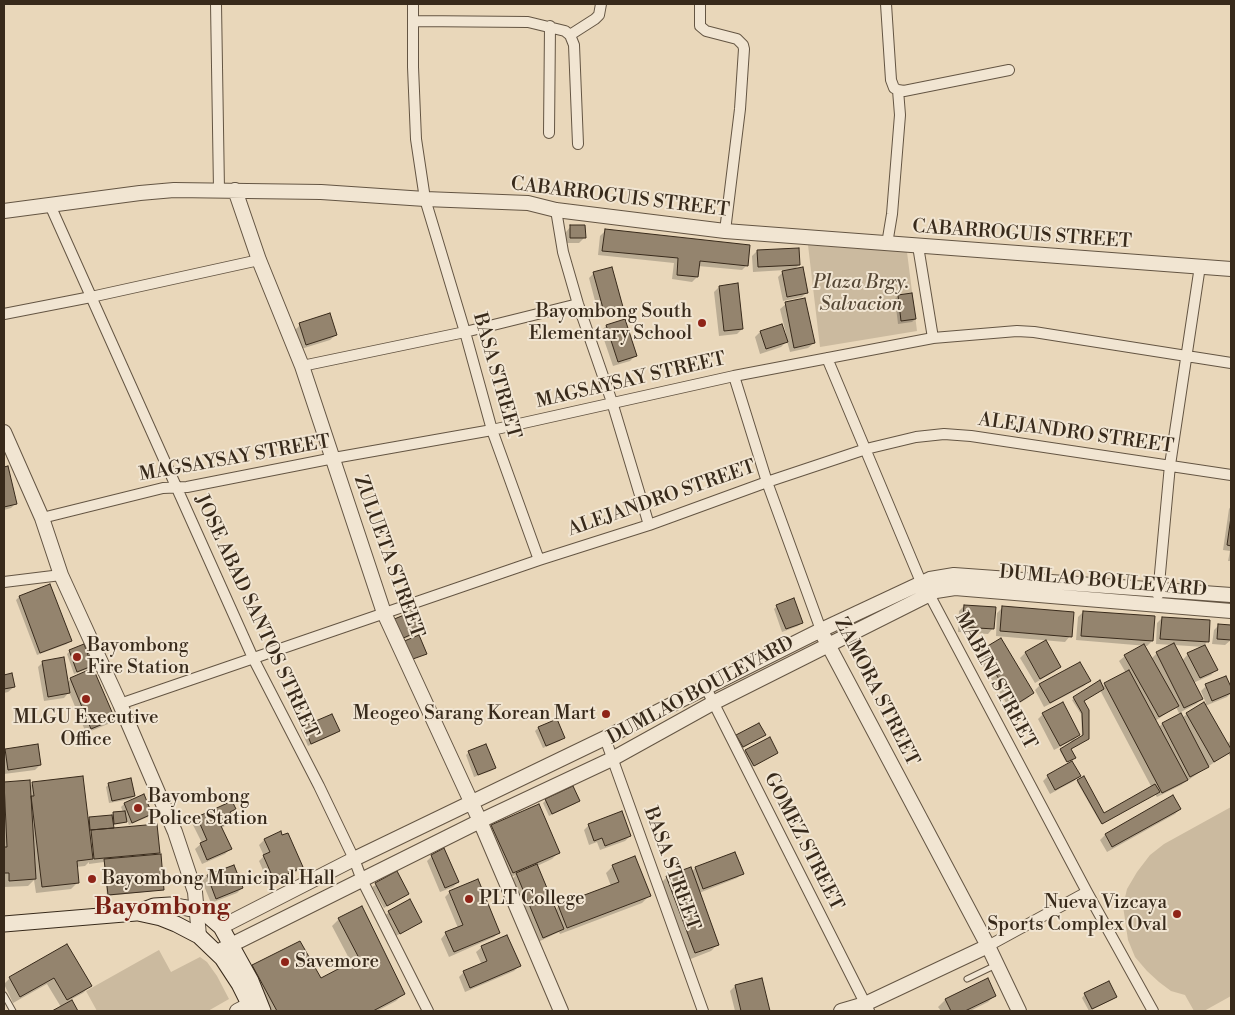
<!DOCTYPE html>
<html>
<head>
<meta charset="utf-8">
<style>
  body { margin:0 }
  #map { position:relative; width:1235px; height:1015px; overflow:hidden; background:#e9d7ba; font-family:"Libre Bodoni",serif }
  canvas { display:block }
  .frame { position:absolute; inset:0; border:5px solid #382a1b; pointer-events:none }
</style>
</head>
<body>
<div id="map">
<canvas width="1235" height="1015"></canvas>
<div class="frame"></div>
</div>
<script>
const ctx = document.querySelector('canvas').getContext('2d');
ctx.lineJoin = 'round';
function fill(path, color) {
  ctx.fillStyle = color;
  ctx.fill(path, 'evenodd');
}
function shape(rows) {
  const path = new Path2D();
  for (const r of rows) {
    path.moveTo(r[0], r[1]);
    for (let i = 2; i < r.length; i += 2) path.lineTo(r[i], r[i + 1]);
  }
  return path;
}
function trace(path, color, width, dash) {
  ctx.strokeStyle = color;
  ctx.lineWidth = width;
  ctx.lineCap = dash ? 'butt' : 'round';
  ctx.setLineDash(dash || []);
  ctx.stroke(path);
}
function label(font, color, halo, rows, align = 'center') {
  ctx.font = font + ' "Libre Bodoni",serif';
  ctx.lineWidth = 4;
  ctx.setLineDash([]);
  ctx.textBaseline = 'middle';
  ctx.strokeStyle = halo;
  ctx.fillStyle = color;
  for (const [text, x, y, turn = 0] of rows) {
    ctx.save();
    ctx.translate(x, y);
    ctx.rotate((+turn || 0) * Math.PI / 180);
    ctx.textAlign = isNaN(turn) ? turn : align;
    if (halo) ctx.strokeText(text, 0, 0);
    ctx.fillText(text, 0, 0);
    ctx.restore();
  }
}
const green = shape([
  [808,245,907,252,917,331,820,347],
  [1231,807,1231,996,1204,1011,1194,1011,1185,995,1171,991,1159,982,1147,971,1135,957,1128,940,1123,906,1127,889,1137,872,1150,855,1164,844],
  [159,950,171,972,200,957,207,962,217,976,229,999,208,1011,97,1011,86,991]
]);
const shadow = shape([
  [571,226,584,238,579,243,566,243,566,232],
  [605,231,747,265,742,270,698,266,697,277,692,282,672,279,674,263,598,255,600,236],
  [757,251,799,265,794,270,807,292,802,297,783,301,778,277,785,270,753,272,752,256],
  [594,273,622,307,616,312,599,316,589,278],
  [719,287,742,329,737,334,719,336,714,292],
  [898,296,915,319,912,322,898,324,895,299],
  [786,304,814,343,808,348,790,352,787,341,781,347,760,354,755,337,760,332,781,325,784,335,786,334,780,309],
  [300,325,336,335,330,340,301,349,295,330],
  [606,326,635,356,630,361,613,366,601,331],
  [7,467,16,503,11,508,4,510,4,468],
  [1231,506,1231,561,1228,561,1230,551,1223,550,1229,509],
  [19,597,70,640,67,644,37,655,16,600],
  [777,606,802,622,798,626,782,632,774,609],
  [964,606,993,628,988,634,958,632,959,611],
  [1002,608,1070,636,1065,642,996,636,997,613],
  [1083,612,1152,641,1147,646,1076,640,1078,617],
  [1162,618,1207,642,1204,645,1216,670,1211,675,1193,683,1201,699,1196,704,1179,713,1176,707,1155,721,1158,728,1162,724,1180,715,1182,718,1187,714,1206,703,1201,691,1206,686,1226,677,1231,693,1227,697,1205,706,1227,744,1231,740,1231,758,1228,753,1181,785,1157,797,1155,794,1101,824,1077,782,1078,781,1104,814,1152,788,1100,690,1078,703,1084,702,1087,738,1070,750,1073,759,1066,762,1060,751,1072,743,1071,741,1054,750,1038,719,1043,714,1079,734,1072,743,1082,736,1081,714,1072,700,1099,682,1101,687,1126,673,1119,661,1125,656,1144,646,1151,659,1157,653,1174,645,1156,644,1157,623],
  [1174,645,1204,647,1188,654,1182,661],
  [390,624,423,629,420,632,397,642],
  [1219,625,1231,626,1231,640,1225,645,1212,644,1214,630],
  [1045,642,1060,667,1054,672,1035,683,1020,658,1025,653],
  [70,651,91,666,88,669,74,674,67,654],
  [982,651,1033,693,1028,698,1010,709,977,656],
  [43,662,67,683,71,679,113,719,108,724,86,733,69,692,64,698,44,701,38,667],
  [11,675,14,687,8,692,4,693,4,676],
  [1089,681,1084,686,1044,707,1035,690,1040,685],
  [332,716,339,731,335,734,308,746,301,730,304,727],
  [556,721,564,737,560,741,543,748,535,731,538,728],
  [764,735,740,750,734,739,737,736],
  [6,750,40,765,35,770,4,774,4,752],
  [746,751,777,753,750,768,743,754],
  [469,752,494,768,491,771,474,777,466,755],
  [1048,776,1079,776,1074,781,1050,794,1043,781],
  [28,782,29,787,33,783,87,821,90,818,112,816,113,813,123,812,121,807,124,804,151,814,148,817,129,825,127,820,124,823,112,825,112,828,159,852,155,856,163,890,107,896,104,862,89,864,89,862,85,866,76,867,78,882,71,889,36,893,34,880,28,886,4,887,4,783],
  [109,784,134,796,131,799,109,803,106,787],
  [546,800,578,801,575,804,549,816,543,803],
  [235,808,229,814,232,820,227,825,221,828,230,849,225,854,202,864,195,849,202,843,192,823,198,818],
  [1180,809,1175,814,1107,852,1100,840,1105,835],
  [589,825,630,836,625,841,600,850,597,842,589,845,584,830],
  [492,826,559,852,552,859,537,866,555,910,559,906,611,886,606,873,613,866,649,896,642,903,560,934,559,932,538,942,512,879,516,875,506,879,485,833],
  [282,837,302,867,296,872,269,884,259,861,264,856,259,845,264,840],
  [735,854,742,873,737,878,699,893,718,944,711,951,688,960,660,884,667,877,692,872,695,868],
  [432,856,458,882,453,887,440,892,427,861],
  [397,873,408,894,384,908,372,887],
  [207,876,242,888,237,893,211,903,202,881],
  [450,892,499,932,494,937,449,957,441,939,446,933,458,928,445,897],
  [410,901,421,922,396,936,385,915],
  [339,919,403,994,396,1001,377,1011,267,1011,246,973,253,966,321,980,352,964,332,926],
  [67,946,90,986,83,993,70,1000,77,1011,54,1011,61,1007,47,984,13,1003,4,984,10,978],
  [482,947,519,966,514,971,465,992,459,977,464,972,482,965,476,952],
  [987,979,995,995,988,1002,970,1011,941,1011,938,1007,945,1000],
  [761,980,768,1011,735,1011,730,991,735,986],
  [1085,994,1116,997,1112,1000,1089,1011,1082,998]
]);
const building = shape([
  [570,225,585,225,586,238,570,238,570,225],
  [605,229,750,245,748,266,700,261,698,277,677,275,678,258,602,251,605,229],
  [799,248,800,265,758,267,757,250,799,248],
  [612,267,623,307,604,312,593,272,612,267],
  [803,267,808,293,787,297,782,271,803,267],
  [738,283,743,329,724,331,719,286,738,283],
  [912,293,916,319,901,321,898,295,912,293],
  [805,298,815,343,794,348,785,302,805,298],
  [330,313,337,335,306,345,299,323,330,313],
  [625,319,637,356,618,362,606,325,625,319],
  [782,324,788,342,766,349,760,331,782,324],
  [8,466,17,504,4,507,4,467,8,466],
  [1231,517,1231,546,1227,545,1231,517],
  [50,584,72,641,40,653,19,596,50,584],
  [794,598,803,623,786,629,776,605,794,598],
  [964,605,996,607,994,629,962,627,964,605],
  [1002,606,1074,612,1072,637,1000,631,1002,606],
  [416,610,424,629,401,639,392,620,416,610],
  [1083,611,1155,616,1153,641,1081,636,1083,611],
  [1162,617,1210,620,1209,642,1160,639,1162,617],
  [1218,624,1231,625,1231,640,1217,639,1218,624],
  [419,635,427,654,410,660,402,642,419,635],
  [1001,638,1034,693,1015,705,981,650,1001,638],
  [1046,640,1061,667,1040,679,1025,652,1046,640],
  [1174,643,1203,699,1184,708,1156,652,1174,643],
  [84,644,92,666,77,672,69,650,84,644],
  [1144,644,1179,706,1159,717,1124,655,1144,644],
  [1205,645,1218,670,1200,678,1187,653,1205,645],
  [64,657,70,693,48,697,42,661,64,657],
  [1080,662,1091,681,1050,703,1039,684,1080,662],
  [93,668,115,719,91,729,70,678,93,668],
  [1129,670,1188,780,1162,793,1104,683,1129,670],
  [12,673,15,687,4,689,4,675,12,673],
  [1226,676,1231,687,1231,693,1212,701,1205,684,1226,676],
  [1100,680,1104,689,1084,701,1089,710,1089,739,1071,749,1076,758,1067,762,1060,749,1083,735,1082,713,1073,697,1100,680],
  [1063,702,1080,735,1060,746,1042,713,1063,702],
  [1204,702,1231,749,1231,752,1214,762,1186,713,1204,702],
  [1181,713,1209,767,1190,777,1162,723,1181,713],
  [332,714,340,731,311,744,304,726,332,714],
  [557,719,565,738,546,746,538,727,557,719],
  [759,723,766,735,743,747,736,735,759,723],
  [770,737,778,753,754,766,745,750,770,737],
  [38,744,41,765,8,770,5,749,38,744],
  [486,744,496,768,478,775,468,751,486,744],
  [1072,761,1081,776,1055,790,1047,775,1072,761],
  [83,776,93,859,77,861,79,883,42,887,31,796,34,796,32,782,83,776],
  [1084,776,1104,813,1155,784,1160,792,1102,824,1077,780,1084,776],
  [131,778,135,796,112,801,108,783,131,778],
  [30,780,36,879,9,881,9,873,4,873,4,847,7,847,4,782,30,780],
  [573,786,580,801,552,814,545,799,573,786],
  [144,794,152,814,132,823,124,803,144,794],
  [1173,795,1181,809,1112,847,1105,834,1173,795],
  [232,801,236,809,230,812,234,820,221,826,232,849,207,860,200,843,207,840,197,817,232,801],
  [539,804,560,853,513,873,491,825,539,804],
  [125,811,127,822,114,824,113,812,125,811],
  [622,811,631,836,605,846,602,838,594,841,588,824,622,811],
  [112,815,114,828,90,830,89,817,112,815],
  [157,824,160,853,94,859,91,830,157,824],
  [281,831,282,835,288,833,303,867,274,880,263,855,270,852,264,839,281,831],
  [444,848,459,882,445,888,431,855,444,848],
  [735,852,744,874,703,889,695,867,735,852],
  [161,854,164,890,108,895,104,859,161,854],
  [635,856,651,896,567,928,558,905,619,882,612,865,635,856],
  [537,864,564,929,543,938,516,873,537,864],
  [234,865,243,888,216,899,207,875,234,865],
  [691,867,719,945,695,953,666,876,691,867],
  [397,871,409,894,387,906,375,883,397,871],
  [478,879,500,933,454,952,445,932,463,925,449,891,478,879],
  [410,899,422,922,400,934,388,911,410,899],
  [362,906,405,994,373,1011,277,1011,252,965,300,941,321,978,359,958,338,918,362,906],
  [507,935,521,966,470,988,463,971,487,961,481,946,507,935],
  [67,944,92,986,67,1000,54,978,20,997,9,977,67,944],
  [762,978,770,1011,741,1011,735,985,762,978],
  [988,978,996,996,965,1011,951,1011,945,999,988,978],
  [1109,981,1117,997,1092,1009,1084,993,1109,981],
  [72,1000,78,1011,52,1011,72,1000]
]);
const service = shape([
  [967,979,996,965],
  [4,995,13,1011]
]);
const minor = shape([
  [216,4,219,190],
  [413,4,413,67,416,139,425,199,465,332,492,430,539,560],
  [700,4,700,26,706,31,737,39,743,45,744,49,740,109,725,231],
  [886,4,891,80,894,88,898,90,904,91,1009,70],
  [414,21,528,22,565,31,570,35,574,45,578,144],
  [570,35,595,19,599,15,601,4],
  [549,133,550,26],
  [50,205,253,658,319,786,354,859,362,880,428,1011],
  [556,210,563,252,578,304,612,402,649,525],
  [887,244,892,214,900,115,898,90],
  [918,246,933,338],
  [4,314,91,297,259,260],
  [827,358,921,582,929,594,1087,892,1153,1011],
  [302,366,465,332,578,304],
  [734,376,767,482,821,630],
  [42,518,163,488,187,487,334,458,492,430,734,376,933,338,1017,331,1034,332,1231,363],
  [4,582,61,575],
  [1158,595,1170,465,1200,266],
  [706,688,869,1011],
  [120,704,539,560,649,525,767,482,866,449,916,437,944,434,971,436,1231,475],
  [605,738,703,1011],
  [988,946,1087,892]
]);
const tertiary = shape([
  [235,190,259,260,302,366,384,613,480,821,561,1011],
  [4,211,140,193,174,190,321,192,425,199,528,203,556,210,725,231,1231,269],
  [4,432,42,518,61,575,120,704,175,832,195,892,199,936],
  [824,637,988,946,1019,1011],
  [221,927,354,859,605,738,821,630,930,579,954,575,1231,595],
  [217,952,480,821,612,759,713,703,936,591,955,588,1231,611],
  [237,1011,258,1000],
  [841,1011,865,1004,988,946]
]);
const secondary = shape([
  [138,913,161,918,176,924,199,936,222,958,239,984,249,1004,256,1011],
  [4,924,136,913,154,906,170,905,198,910,206,914,221,927,251,981,263,1011]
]);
const markers = [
  [702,323,5,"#8f2418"],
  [77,657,5,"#8f2418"],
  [86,699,5,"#8f2418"],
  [606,714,5,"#8f2418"],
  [138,808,5,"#8f2418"],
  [92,879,5,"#8f2418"],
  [469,899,5,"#8f2418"],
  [1177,914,5,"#8f2418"],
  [285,962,5,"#8f2418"]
];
const streetNames = [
  ["CABARROGUIS STREET",620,198,7],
  ["CABARROGUIS STREET",1022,235,4],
  ["BASA STREET",496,376,74],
  ["MAGSAYSAY STREET",631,381,-13],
  ["ALEJANDRO STREET",1076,434,8],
  ["MAGSAYSAY STREET",235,459,-10],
  ["ALEJANDRO STREET",662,499,-19],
  ["ZULUETA STREET",388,557,70],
  ["DUMLAO BOULEVARD",1103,582,5],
  ["JOSE ABAD SANTOS STREET",256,617,65],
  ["MABINI STREET",995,681,62],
  ["DUMLAO BOULEVARD",701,691,-28],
  ["ZAMORA STREET",876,692,63],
  ["GOMEZ STREET",803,842,63],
  ["BASA STREET",671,869,70]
];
const parkNames = [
  ["Plaza Brgy.",861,283],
  ["Salvacion",861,305]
];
const poiNames = [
  ["Bayombong South",692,312,"right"],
  ["Elementary School",692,334,"right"],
  ["Bayombong",87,646],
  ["Fire Station",87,668],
  ["Meogeo Sarang Korean Mart",596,714,"right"],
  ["MLGU Executive",86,718,"center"],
  ["Office",86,740,"center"],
  ["Bayombong",148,797],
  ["Police Station",148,819],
  ["Bayombong Municipal Hall",102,879],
  ["PLT College",479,899],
  ["Nueva Vizcaya",1167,903,"right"],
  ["Sports Complex Oval",1167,925,"right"],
  ["Savemore",295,962]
];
const districtNames = [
  ["Bayombong",162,908]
];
fill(green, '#cbba9f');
fill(shadow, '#0003');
fill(building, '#94846e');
trace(building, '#382a1b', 1);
trace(service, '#645543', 7);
trace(minor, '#645543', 12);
trace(tertiary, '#645543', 16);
trace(secondary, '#382a1b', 17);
trace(service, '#f1e5d2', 5);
trace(minor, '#f1e5d2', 10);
trace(tertiary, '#f1e5d2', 14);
trace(secondary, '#f1e5d2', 15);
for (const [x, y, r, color] of markers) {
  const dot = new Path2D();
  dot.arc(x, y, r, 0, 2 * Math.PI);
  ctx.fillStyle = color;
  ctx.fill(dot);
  trace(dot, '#f1e5d2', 2);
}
label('19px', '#382a1b', '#f1e5d2', streetNames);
label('italic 19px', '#554735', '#f1e5d2', parkNames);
label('19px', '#382a1b', '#f1e5d2', poiNames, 'left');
label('bold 24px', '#7a1f14', '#f1e5d2', districtNames);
</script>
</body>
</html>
